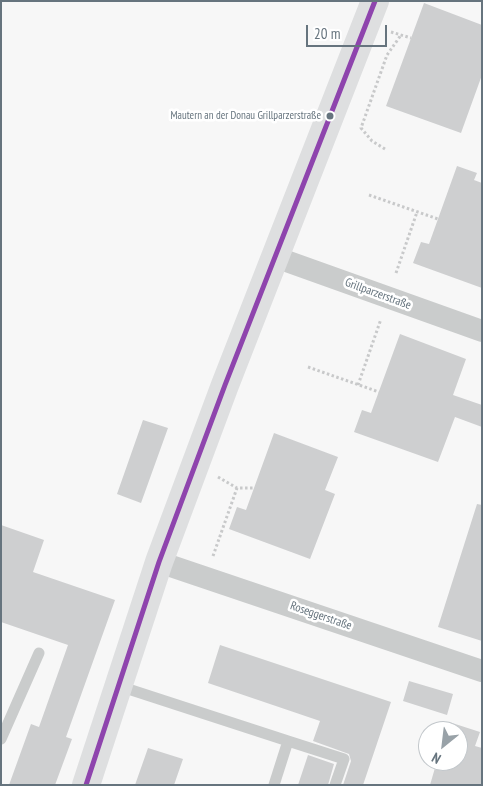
<!DOCTYPE html>
<html>
<head>
<meta charset="utf-8">
<style>
  body { margin:0 }
  #map { position:relative; width:483px; height:786px; overflow:hidden; background:#f7f7f7; font-family:"PT Sans Narrow",sans-serif }
  canvas { display:block }
  .frame { position:absolute; inset:0; border:2px solid #66747e; pointer-events:none }
  .north { position:absolute; left:418px; top:721px; width:50px; height:50px; box-sizing:border-box; background:#fff; border:1px solid #c2c7cb; border-radius:50%; rotate:209deg; font-size:14px; font-weight:700; line-height:20px; text-align:center; color:#66747e }
  .north::after { content:''; display:block; margin:auto; width:18px; height:22px; background:#99a2a8; clip-path:polygon(50% 0,100% 100%,50% 72%,0 100%) }
  .scale { position:absolute; left:306px; top:25px; width:81px; height:22px; box-sizing:border-box; border:2px solid #66747e; border-top:0; padding-left:6px; font-size:15px; line-height:18px; white-space:nowrap; color:#66747e; -webkit-text-stroke:4px #fff; paint-order:stroke }
</style>
</head>
<body>
<div id="map">
<canvas width="483" height="786"></canvas>
<div class="frame"></div>
<div class="north">N</div>
<div class="scale">20 m</div>
</div>
<script>
const ctx = document.querySelector('canvas').getContext('2d');
ctx.lineJoin = 'round';
function fill(path, color) {
  ctx.fillStyle = color;
  ctx.fill(path, 'evenodd');
}
function shape(rows) {
  const path = new Path2D();
  for (const r of rows) {
    path.moveTo(r[0], r[1]);
    for (let i = 2; i < r.length; i += 2) path.lineTo(r[i], r[i + 1]);
  }
  return path;
}
function trace(path, color, width, dash) {
  ctx.strokeStyle = color;
  ctx.lineWidth = width;
  ctx.lineCap = dash ? 'butt' : 'round';
  ctx.setLineDash(dash || []);
  ctx.stroke(path);
}
function label(font, color, halo, rows, align = 'center') {
  ctx.font = font + ' "PT Sans Narrow",sans-serif';
  ctx.lineWidth = 5;
  ctx.setLineDash([]);
  ctx.textBaseline = 'middle';
  ctx.strokeStyle = halo;
  ctx.fillStyle = color;
  for (const [text, x, y, turn = 0] of rows) {
    ctx.save();
    ctx.translate(x, y);
    ctx.rotate((+turn || 0) * Math.PI / 180);
    ctx.textAlign = isNaN(turn) ? turn : align;
    if (halo) ctx.strokeText(text, 0, 0);
    ctx.fillText(text, 0, 0);
    ctx.restore();
  }
}
const building = shape([
  [424,3,482,25,482,75,461,133,386,106],
  [457,166,477,173,474,180,482,183,482,288,413,263,421,242,429,244],
  [400,334,466,359,453,395,482,405,482,427,455,417,438,462,354,432,362,410,371,413],
  [143,420,168,428,141,503,117,494],
  [274,433,338,457,325,490,335,494,310,559,229,529,237,507,246,510],
  [477,504,482,505,482,641,438,627],
  [1,525,44,540,33,572,115,600,66,737,72,739,55,785,9,785,31,724,39,727,68,645,1,622],
  [220,645,391,702,363,785,343,785,351,761,349,754,313,741,320,721,208,683],
  [409,681,453,694,447,715,403,701],
  [449,722,480,732,475,746,482,748,482,785,430,785,437,761,458,761,458,731,447,731],
  [148,748,183,759,174,785,135,785],
  [308,755,334,764,328,785,298,785]
]);
const path = shape([
  [391,32,411,38],
  [385,149,372,141,361,128,387,55,401,35],
  [369,195,438,219],
  [396,273,417,212],
  [308,367,379,392],
  [358,385,381,319],
  [218,477,237,488,253,488],
  [213,556,237,488]
]);
const lane = shape([
  [119,686,288,741,274,785],
  [1,739,39,653],
  [288,741,344,759,335,785]
]);
const street = shape([
  [275,257,482,331],
  [159,562,482,671]
]);
const secondary = shape([
  [86,785,159,562,225,385,375,1]
]);
const bus1 = shape([
  [86,785,159,562,225,385,375,1]
]);
const markers = [
  [330,116,4.5,"#66747e"]
];
const busNames = [
  ["Mautern an der Donau Grillparzerstraße",321,116]
];
const streetNames = [
  ["Grillparzerstraße",378,294,20],
  ["Roseggerstraße",321,616,19]
];
fill(building, '#cecfd0');
trace(path, '#c8c9ca', 3, [2.5, 2.5]);
trace(lane, '#cacccc', 11);
trace(street, '#cacccc', 22);
trace(secondary, '#dedfe0', 28);
trace(bus1, '#8e44ad', 5);
for (const [x, y, r, color] of markers) {
  const dot = new Path2D();
  dot.arc(x, y, r, 0, 2 * Math.PI);
  ctx.fillStyle = color;
  ctx.fill(dot);
  trace(dot, '#fff', 2);
}
label('11px', '#66747e', '#fff', busNames, 'right');
label('12px', '#66747e', '#fff', streetNames);
</script>
</body>
</html>
